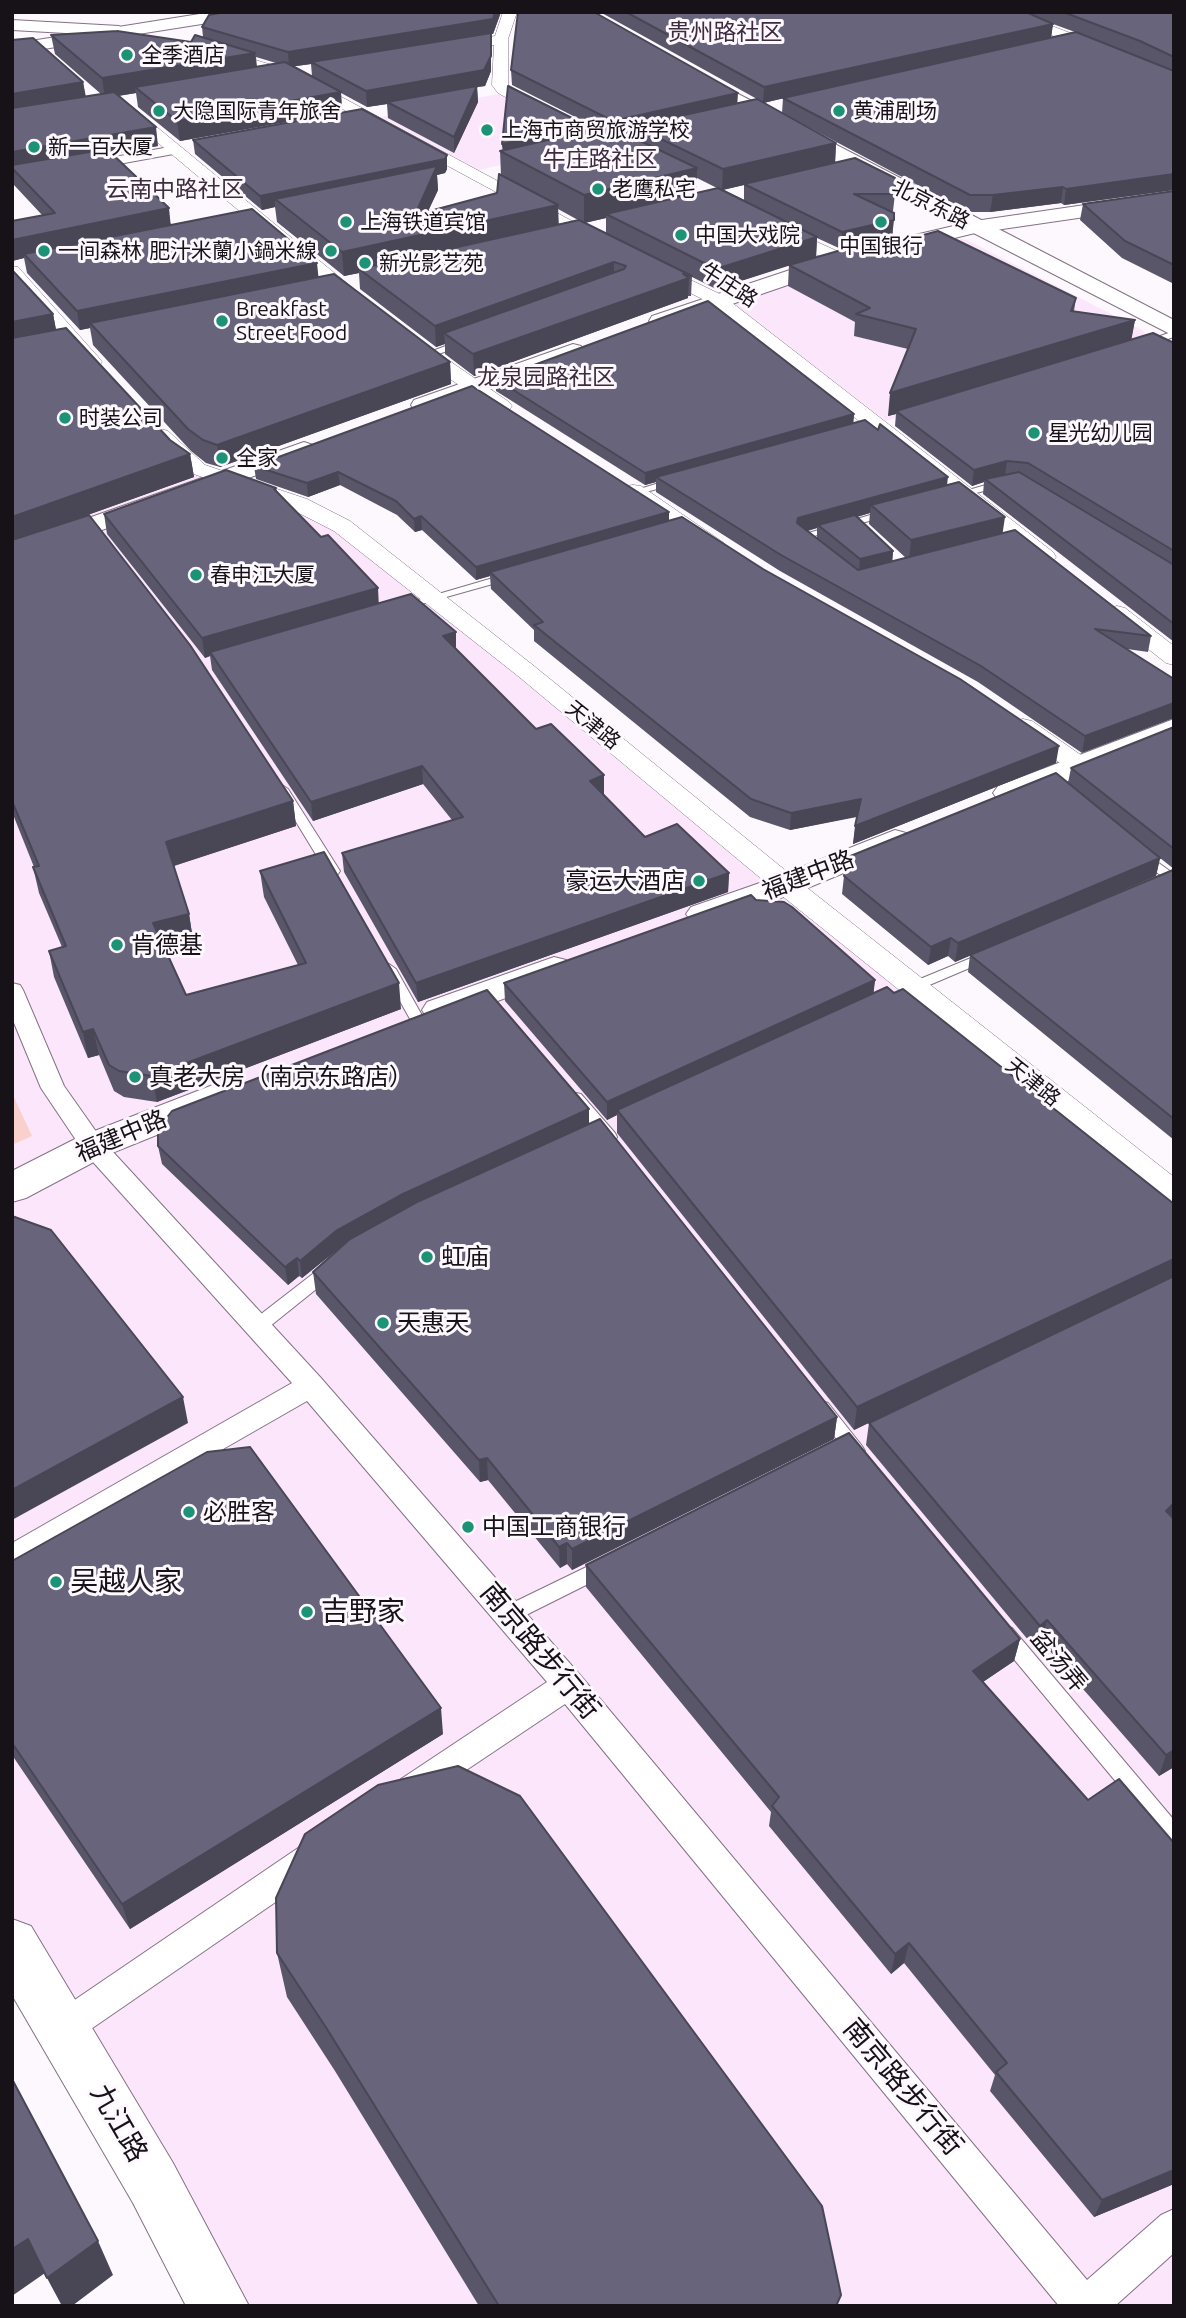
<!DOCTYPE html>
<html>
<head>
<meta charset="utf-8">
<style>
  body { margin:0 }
  #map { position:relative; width:1186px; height:2318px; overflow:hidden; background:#fcf8fd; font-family:Ubuntu,sans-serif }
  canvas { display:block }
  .frame { position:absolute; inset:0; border:14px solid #171118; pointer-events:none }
</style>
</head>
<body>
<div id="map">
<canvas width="1186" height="2318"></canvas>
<div class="frame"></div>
</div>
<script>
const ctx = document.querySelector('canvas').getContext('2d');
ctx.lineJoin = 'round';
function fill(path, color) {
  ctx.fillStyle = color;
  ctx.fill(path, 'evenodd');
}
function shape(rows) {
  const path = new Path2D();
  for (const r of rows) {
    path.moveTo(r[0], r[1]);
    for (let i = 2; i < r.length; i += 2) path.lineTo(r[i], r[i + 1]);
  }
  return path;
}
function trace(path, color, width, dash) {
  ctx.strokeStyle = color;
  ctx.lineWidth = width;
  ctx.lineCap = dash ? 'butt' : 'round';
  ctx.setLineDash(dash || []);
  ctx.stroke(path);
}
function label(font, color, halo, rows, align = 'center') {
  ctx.font = font + ' Ubuntu,"Noto Sans SC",sans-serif';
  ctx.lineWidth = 6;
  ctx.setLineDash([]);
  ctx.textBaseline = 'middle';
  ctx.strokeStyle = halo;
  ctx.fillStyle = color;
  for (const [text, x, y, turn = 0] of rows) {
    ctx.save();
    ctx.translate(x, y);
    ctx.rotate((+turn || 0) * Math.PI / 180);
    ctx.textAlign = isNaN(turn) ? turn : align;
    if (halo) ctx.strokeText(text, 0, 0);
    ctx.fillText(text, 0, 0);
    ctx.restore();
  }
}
const built = shape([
  [498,94,593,144,479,170,381,117],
  [948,237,967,240,1142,330,1146,336,1142,341,886,421,735,305,734,300],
  [12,271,182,457,342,526,1174,1194,1174,2306,219,2306,12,1944]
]);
const green = shape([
  [12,1093,32,1136,12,1145]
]);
const service = shape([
  [1174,331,1174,337,1143,347,1138,344,1174,331],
  [464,339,469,342,467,344,427,358,422,355,464,339],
  [675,478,680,481,679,483,635,495,630,492,675,478],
  [1003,480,1008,483,1007,485,953,499,948,496,1003,480],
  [891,509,895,510,895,514,803,539,798,536,891,509],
  [510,573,514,574,514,578,400,610,394,607,510,573],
  [282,785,288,789,340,871,338,874,328,874,326,871,276,789,282,785],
  [1142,851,1174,874,1174,885,1137,858,1137,852,1142,851],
  [988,951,995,955,993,958,913,992,903,992,901,989,903,986,988,951],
  [389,964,396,969,424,1019,422,1022,417,1024,410,1019,382,969,389,964],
  [576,1093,581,1094,615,1133,617,1137,615,1141,603,1141,571,1102,568,1098,571,1094,576,1093],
  [329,1264,335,1266,337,1270,335,1274,264,1331,252,1331,249,1326,252,1321,323,1266,329,1264],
  [822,1401,828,1403,862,1446,865,1451,862,1456,856,1458,850,1456,816,1413,813,1408,816,1403,822,1401],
  [603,1559,610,1561,612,1567,610,1573,516,1620,509,1622,502,1620,499,1614,502,1608,603,1559],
  [1005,1626,1012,1628,1174,1820,1174,1846,1167,1843,998,1640,995,1634,998,1628,1005,1626]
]);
const pedestrian = shape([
  [175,146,179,147,179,153,86,170,80,166,86,162,175,146],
  [12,983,20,985,23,990,64,1086,102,1140,321,1378,580,1675,1087,2280,1161,2215,1174,2209,1174,2253,1115,2306,1059,2306,565,1704,423,1799,412,1804,401,1799,396,1789,401,1779,547,1682,307,1401,12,1570,12,1543,292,1383,84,1152,41,1088,12,1018,12,983],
  [313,1842,325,1846,329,1857,325,1868,75,2040,63,2045,51,2040,46,2028,51,2016,301,1846,313,1842]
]);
const minor = shape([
  [503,12,517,12,508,39,508,85,550,110,553,113,550,116,540,116,498,93,492,85,494,45,450,52,443,48,450,44,495,36,503,12],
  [995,12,1015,12,1136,58,1174,75,1174,85,995,12],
  [216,48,295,72,611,242,602,247,596,246,285,78,211,55,209,52,216,48],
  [125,103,130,105,366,299,369,303,366,307,354,307,120,111,117,108,125,103],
  [779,225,846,255,849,259,846,263,834,263,773,234,770,230,773,226,779,225],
  [655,263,722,295,1053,552,1056,557,1053,562,1037,562,710,303,649,272,646,268,655,263],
  [12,266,18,267,99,358,102,362,99,366,85,366,12,282,12,266],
  [418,342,425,344,509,402,512,406,509,410,495,410,411,352,408,348,418,342],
  [161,429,168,431,205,465,307,499,350,521,534,666,796,879,1174,1177,1174,1205,1163,1202,776,891,518,676,334,531,291,509,191,473,175,461,151,435,154,431,161,429],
  [633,485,641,486,724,543,721,548,713,550,705,548,625,496,622,491,625,486,633,485],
  [1117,606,1125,608,1174,646,1174,665,1166,663,1109,618,1105,613,1109,608,1117,606],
  [1023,719,1032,721,1088,760,1092,765,1088,770,1079,773,1070,770,1014,731,1011,726,1014,721,1023,719]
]);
const tertiary = shape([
  [12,20,119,26,128,31,119,36,12,30,12,20],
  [1174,192,1174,204,975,233,893,253,885,252,882,247,885,242,975,221,1174,192],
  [838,254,846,255,849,260,846,265,668,326,652,326,649,321,652,316,838,254],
  [573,344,581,346,585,351,581,356,432,410,423,412,414,410,411,405,414,400,573,344],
  [304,442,313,445,317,450,313,455,12,562,12,545,304,442],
  [1174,719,1174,739,1020,800,1009,802,998,800,993,793,998,786,1174,719],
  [895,830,906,833,911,840,906,847,798,892,703,924,691,921,686,914,691,907,774,878,895,830],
  [554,957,566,960,571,968,566,976,440,1022,427,1018,422,1010,427,1002,554,957],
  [218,1083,231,1087,237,1096,231,1105,107,1155,26,1198,12,1202,12,1171,79,1137,218,1083]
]);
const secondary = shape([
  [212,12,254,12,246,17,12,54,12,44,212,12],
  [692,70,1174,320,1174,336,851,170,686,79,683,75,692,70],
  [12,1919,31,1926,173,2163,249,2306,186,2306,133,2203,12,1995,12,1919]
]);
const wall = shape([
  [225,12,501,12,493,34,491,34,491,71,485,86,477,87,478,102,454,153,388,118,387,104,367,107,341,93,342,112,180,141,138,107,136,93,118,96,158,146,113,154,171,224,319,277,450,362,451,384,220,467,206,463,191,451,93,345,90,328,80,330,27,273,24,258,12,261,42,215,14,185,12,178,12,40,83,82,86,97,101,94,55,54,51,35,191,42,203,37,202,27],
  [256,57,276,63,257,67],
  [311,64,312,76,293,67,296,66],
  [600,12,1174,12,1174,190,1064,205,1061,203,990,212,968,212,795,120,836,143,835,162,895,194,893,211,890,211,894,243,1076,298,1074,311,1135,320,1131,339,1174,343,1174,642,983,494,984,482,972,486,895,426,896,414,888,416,908,349,854,336,855,322,788,286,789,265,716,289,692,277,691,296,688,296,688,298,474,376,445,354,445,344,436,347,360,289,359,273,344,276,277,222,275,207,262,210,195,154,193,140,447,169,445,173,437,175,438,190,428,211,497,193,501,175,500,151,503,150,502,144,597,128,512,85,511,70,738,103,757,99],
  [1053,24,1075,32,1051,37],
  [1091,38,1137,56,1149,62],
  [783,98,782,113,764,103],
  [634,132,634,138,625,134],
  [697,178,717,188,696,193],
  [744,185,744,200,723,190],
  [558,209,578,220,558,224],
  [606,218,606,233,585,223],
  [817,238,841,249,856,246,795,263,816,257],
  [1174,191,1174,284,1122,258,1080,220,1083,204],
  [12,270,53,314,56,330,170,440,190,454,194,477,65,523,293,801,296,826,174,866,189,914,193,940,164,947,186,995,298,965,264,897,260,871,401,1009,157,1102,124,1097,114,1091,99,1055,88,1058,54,977,49,951,62,947,39,893,33,867,34,867,12,812],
  [496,379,854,414,853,423,947,485,1002,533,1151,636,1148,652,1127,649,1082,753,978,682,780,571,656,492,656,482,645,485,496,391],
  [870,513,869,524,906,558,892,561,893,551,857,517],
  [817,528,817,538,808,531],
  [472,386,669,512,669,521,1056,763,853,844,857,817,790,830,750,817,534,641,534,630,491,589,490,576,476,580,422,530,415,532,397,515,340,485,308,497,256,479,254,466],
  [276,488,277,491,379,603,456,649,536,729,604,775,604,794,603,794,645,837,729,873,728,892,418,1002,344,872,342,853,452,820,423,784,313,821,212,670,210,656,205,658,107,534,104,514],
  [1174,727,1174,869,1160,858,1156,876,955,962,948,956,928,965,842,894,844,876,1068,783,1071,768],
  [1174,870,1174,1140,968,972,970,955],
  [756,900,875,980,873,993,1174,1767,1159,1776,1042,1642,1034,1647,866,1445,869,1423,884,1415,854,1430,617,1133,617,1115,607,1120,505,1001,504,983],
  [589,1109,589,1125,837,1417,834,1439,572,1570,567,1564,560,1568,488,1480,480,1482,316,1294,313,1272,342,1246,302,1278,299,1276,288,1285,162,1164,158,1146],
  [12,1561,443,1734,130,1929,12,1755],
  [586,1565,1020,1639,1014,1661,983,1682,1088,1800,1174,1843,1174,2184,1094,2217,990,2091,995,2075,904,1963,891,1974,769,1826,771,1812,586,1587],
  [277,1953,839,2306,479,2306,335,2071,287,1997]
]);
const shadedWall = shape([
  [495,12,501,12,493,34,491,34,491,71,485,86,477,87,478,102,454,153,454,137,387,102,387,104,367,107,366,91,311,62,311,64,289,67,288,52],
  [1053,24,1051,38,763,103,764,87],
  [255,53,257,72,135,87,136,93,105,98,102,78],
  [83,82,86,101,12,113,12,94],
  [341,92,342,112,180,141,177,121],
  [738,93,737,108,634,126,634,132,613,136,613,121],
  [588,126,588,142,503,152,502,144],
  [156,127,158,146,16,172,12,168,12,152],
  [836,143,835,164,722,190,723,169],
  [447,155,447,169,445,173,437,175,438,190,417,235,558,205,559,229,359,269,359,273,344,276,342,252,275,199,275,207,262,210,260,196],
  [697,168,696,196,606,214,606,218,584,223,584,195],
  [1174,174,1174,190,1064,205,1066,189],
  [1063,187,1061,203,990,212,993,195],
  [169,208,171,228,24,254,24,258,12,261,12,240],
  [894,220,892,237,841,249,842,232],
  [817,237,816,257,716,289,716,269],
  [614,262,614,283,444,333,445,344,436,347,435,326],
  [317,263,319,282,90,323,90,328,80,330,77,311],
  [689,278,688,298,474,376,473,354],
  [53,314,57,335,12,344,12,322],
  [1135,320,1131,342,896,411,896,414,888,416,890,393],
  [450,362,451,384,220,467,217,445],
  [854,414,853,426,656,477,656,482,645,485,645,473],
  [190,454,194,477,12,542,12,517],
  [1007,461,1005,476,985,479,984,482,972,486,974,470],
  [338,472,340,485,308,497,307,483],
  [948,477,946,493,871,505,870,513,821,527,818,525,817,528,797,533,796,538,798,518],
  [669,512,669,525,490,572,490,576,476,580,476,567],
  [421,516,422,530,415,532,414,519],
  [1005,517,1002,537,909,560,911,540],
  [893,551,892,565,859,573,860,559],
  [378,588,379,608,210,652,210,656,205,658,202,638],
  [456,632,456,650,443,636],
  [1174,703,1174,718,1082,753,1085,736],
  [1059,746,1056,763,853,844,855,826],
  [422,766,423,784,313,821,311,802],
  [604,775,604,794,590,799,590,781],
  [861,799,859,816,790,830,791,813],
  [293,801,296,826,170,867,166,842],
  [1160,858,1156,876,955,962,958,943],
  [729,873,728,892,418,1002,416,983],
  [189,914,193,940,158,949,153,923],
  [951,938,948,956,928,965,931,947],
  [875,980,873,998,617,1110,617,1115,607,1120,607,1102],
  [399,983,401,1009,157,1102,152,1076],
  [93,1029,99,1055,88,1058,83,1032],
  [589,1109,589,1127,405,1212,338,1249,302,1278,300,1261,336,1231,403,1194],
  [297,1258,299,1276,288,1285,285,1267],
  [1174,1259,1174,1278,854,1430,857,1407],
  [183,1397,188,1423,12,1520,12,1490],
  [837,1417,834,1439,572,1570,572,1549],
  [487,1458,488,1480,480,1482,479,1460],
  [1174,1503,1174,1518,1166,1511],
  [567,1543,567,1564,560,1568,559,1547],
  [1047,1620,1042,1642,1034,1647,1040,1626],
  [1020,1639,1014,1661,968,1692,973,1671],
  [441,1708,443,1734,130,1929,122,1904],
  [1174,1750,1174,1767,1159,1776,1166,1755],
  [909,1943,904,1963,891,1974,895,1954],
  [1174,2170,1174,2184,1094,2217,1102,2200],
  [28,2239,45,2273,12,2296,12,2249],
  [98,2241,113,2275,72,2306,62,2306,47,2278]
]);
const building = shape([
  [225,12,495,12,493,19,288,52,202,27,209,15,225,12],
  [518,12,594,12,738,93,613,121,511,70,518,12],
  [626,12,1026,12,1053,24,764,87,626,12],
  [1063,12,1174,12,1174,57,1140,41,1063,12],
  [117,31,191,42,195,35,255,53,102,78,51,35,117,31],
  [1076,32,1174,71,1174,174,1066,189,1063,187,993,195,970,195,783,98,1076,32],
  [491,33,491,56,484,70,366,91,311,62,491,33],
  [33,38,83,82,12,94,12,40,33,38],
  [285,62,341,92,177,121,135,87,285,62],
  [477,86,454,137,387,102,477,86],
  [508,86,588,126,502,144,508,86],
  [114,92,156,127,12,152,12,108,114,92],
  [757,99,836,143,723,169,634,126,757,99],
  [362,109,447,155,445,159,260,196,193,140,362,109],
  [609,126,697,168,584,195,500,151,609,126],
  [107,149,169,208,12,240,12,221,55,213,12,168,12,165,107,149],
  [855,158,895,178,895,194,854,194,894,213,894,220,842,232,744,184,855,158],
  [437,166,415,215,497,193,499,174,558,205,342,252,275,199,437,166],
  [718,188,817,237,716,269,606,214,718,188],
  [1174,191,1174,265,1125,241,1083,204,1174,191],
  [252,209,317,263,77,311,24,254,252,209],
  [579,220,692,276,683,274,689,278,473,354,444,333,624,269,626,266,614,262,435,326,359,269,579,220],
  [938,231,1076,298,1071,311,1135,320,890,393,916,329,856,314,870,308,789,265,894,235,894,243,938,231],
  [12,270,53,314,12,322,12,270],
  [334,274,450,362,217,445,203,440,188,429,90,323,334,274],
  [708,301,854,414,645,473,496,379,708,301],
  [66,328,170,440,190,454,12,517,12,338,66,328],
  [1153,333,1174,343,1174,551,1028,463,1007,461,974,470,896,411,1153,333],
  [472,386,669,512,476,567,421,516,414,519,396,501,338,472,307,483,254,466,472,386],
  [865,420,878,430,880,424,948,477,798,518,797,523,858,570,1015,530,1151,636,1095,629,1174,679,1174,703,1085,736,981,666,781,555,656,477,865,420],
  [226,470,276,488,274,489,321,537,328,535,378,588,202,638,104,514,226,470],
  [1019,472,1174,565,1174,624,985,479,1019,472],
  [959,482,1005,517,911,540,871,505,959,482],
  [89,515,190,645,293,801,166,842,189,914,153,923,186,995,306,963,260,871,324,852,399,983,152,1076,119,1071,109,1065,93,1029,83,1032,49,951,66,946,33,867,39,866,12,801,12,540,89,515],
  [855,515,893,551,860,559,818,525,855,515],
  [682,517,763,569,960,679,1059,746,855,826,861,799,791,813,751,799,534,625,543,622,490,572,682,517],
  [411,594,456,632,443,636,536,729,551,724,604,775,590,781,645,837,677,824,729,873,416,983,342,853,463,817,422,766,311,802,210,652,411,594],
  [1174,727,1174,849,1071,768,1174,727],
  [1056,773,1160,858,958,943,951,938,931,947,844,876,848,857,1056,773],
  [1173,870,1174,870,1174,1119,970,955,1173,870],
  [751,895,756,900,784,902,792,907,875,980,607,1102,504,983,751,895],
  [887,987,894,993,903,989,1174,1204,1174,1259,857,1407,617,1110,887,987],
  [487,990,589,1109,403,1194,336,1231,300,1261,297,1258,285,1267,158,1146,158,1129,172,1111,487,990],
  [600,1119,837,1417,572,1549,567,1543,559,1547,487,1458,479,1460,313,1272,350,1239,417,1202,600,1119],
  [12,1216,51,1230,183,1397,12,1490,12,1216],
  [1174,1276,1174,1503,1166,1511,1174,1519,1174,1750,1166,1755,1047,1620,1040,1626,869,1423,1174,1276],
  [849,1433,1020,1639,973,1671,1088,1800,1119,1779,1174,1843,1174,2170,1102,2200,996,2072,1007,2063,909,1943,895,1954,772,1806,779,1797,586,1565,849,1433],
  [250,1447,441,1708,122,1904,12,1743,12,1561,207,1452,250,1447],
  [458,1766,520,1796,822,2206,841,2295,836,2306,499,2306,327,2029,277,1953,276,1898,305,1834,378,1785,458,1766],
  [12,2079,98,2241,47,2278,28,2239,12,2249,12,2079]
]);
const markers = [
  [127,55,7,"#1c9277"],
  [159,111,7,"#1c9277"],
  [839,111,7,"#1c9277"],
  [487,130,7,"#1c9277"],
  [34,147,7,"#1c9277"],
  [598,189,7,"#1c9277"],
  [346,222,7,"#1c9277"],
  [881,222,7,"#1c9277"],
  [681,235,7,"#1c9277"],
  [44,251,7,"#1c9277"],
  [331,251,7,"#1c9277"],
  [365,263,7,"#1c9277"],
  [222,321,7,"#1c9277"],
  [65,418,7,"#1c9277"],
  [1034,433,7,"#1c9277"],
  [222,458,7,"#1c9277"],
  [196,575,7,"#1c9277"],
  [699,881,7,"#1c9277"],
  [117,945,7,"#1c9277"],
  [135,1077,7,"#1c9277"],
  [427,1257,7,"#1c9277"],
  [383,1323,7,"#1c9277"],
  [189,1512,7,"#1c9277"],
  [468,1527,7,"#1c9277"],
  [56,1582,7,"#1c9277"],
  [307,1612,7,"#1c9277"]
];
const farPoinames = [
  ["全季酒店",141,55],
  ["大隐国际青年旅舍",173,111],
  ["黄浦剧场",853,111],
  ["上海市商贸旅游学校",501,130],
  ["新一百大厦",48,147],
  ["老鹰私宅",612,189],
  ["上海铁道宾馆",360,222],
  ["中国大戏院",695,235],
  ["中国银行",881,246,"center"],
  ["一间森林",58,251],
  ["肥汁米蘭小鍋米線",317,251,"right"],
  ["新光影艺苑",379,263],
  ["Breakfast",236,309],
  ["Street Food",236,333],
  ["时装公司",79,418],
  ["星光幼儿园",1048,433],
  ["全家",236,458],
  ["春申江大厦",210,575]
];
const farStreetnames = [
  ["北京东路",931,204,27],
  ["牛庄路",729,285,33],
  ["天津路",593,725,39],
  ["天津路",1033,1082,39]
];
const farQuarternames = [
  ["贵州路社区",725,32],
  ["牛庄路社区",600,159],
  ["云南中路社区",175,189],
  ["龙泉园路社区",546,377]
];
const streetNames = [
  ["福建中路",808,875,-21],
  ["福建中路",121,1136,-23],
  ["盆汤弄",1059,1661,50]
];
const poiNames = [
  ["豪运大酒店",685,881,"right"],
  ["肯德基",131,945],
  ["真老大房（南京东路店）",149,1077],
  ["虹庙",441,1257],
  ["天惠天",397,1323],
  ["必胜客",203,1512],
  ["中国工商银行",482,1527]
];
const nearPoinames = [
  ["吴越人家",70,1582],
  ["吉野家",321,1612]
];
const nearStreetnames = [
  ["南京路步行街",540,1651,50],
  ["南京路步行街",903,2087,50],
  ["九江路",119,2123,60]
];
fill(built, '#fbe6fc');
fill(green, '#fad0cc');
trace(service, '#847285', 2);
trace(pedestrian, '#847285', 2);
trace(minor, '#847285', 1);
trace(tertiary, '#847285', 2);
trace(secondary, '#847285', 2);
fill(service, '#fff');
fill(pedestrian, '#fff');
fill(minor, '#fff');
fill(tertiary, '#fff');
fill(secondary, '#fff');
fill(wall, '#59566a');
fill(shadedWall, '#494656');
fill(building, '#68647b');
trace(building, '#494656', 2);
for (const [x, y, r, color] of markers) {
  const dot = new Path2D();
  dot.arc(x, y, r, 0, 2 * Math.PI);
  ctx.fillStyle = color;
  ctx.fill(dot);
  trace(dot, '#fcf8fd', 2.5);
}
label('21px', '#171118', '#fcf8fd', farPoinames, 'left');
label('21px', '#171118', '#fcf8fd', farStreetnames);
label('23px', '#3c2c3d', '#fcf8fd', farQuarternames);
label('24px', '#171118', '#fcf8fd', streetNames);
label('24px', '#171118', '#fcf8fd', poiNames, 'left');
label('28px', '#171118', '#fcf8fd', nearPoinames, 'left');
label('28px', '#171118', '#fcf8fd', nearStreetnames);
</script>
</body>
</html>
